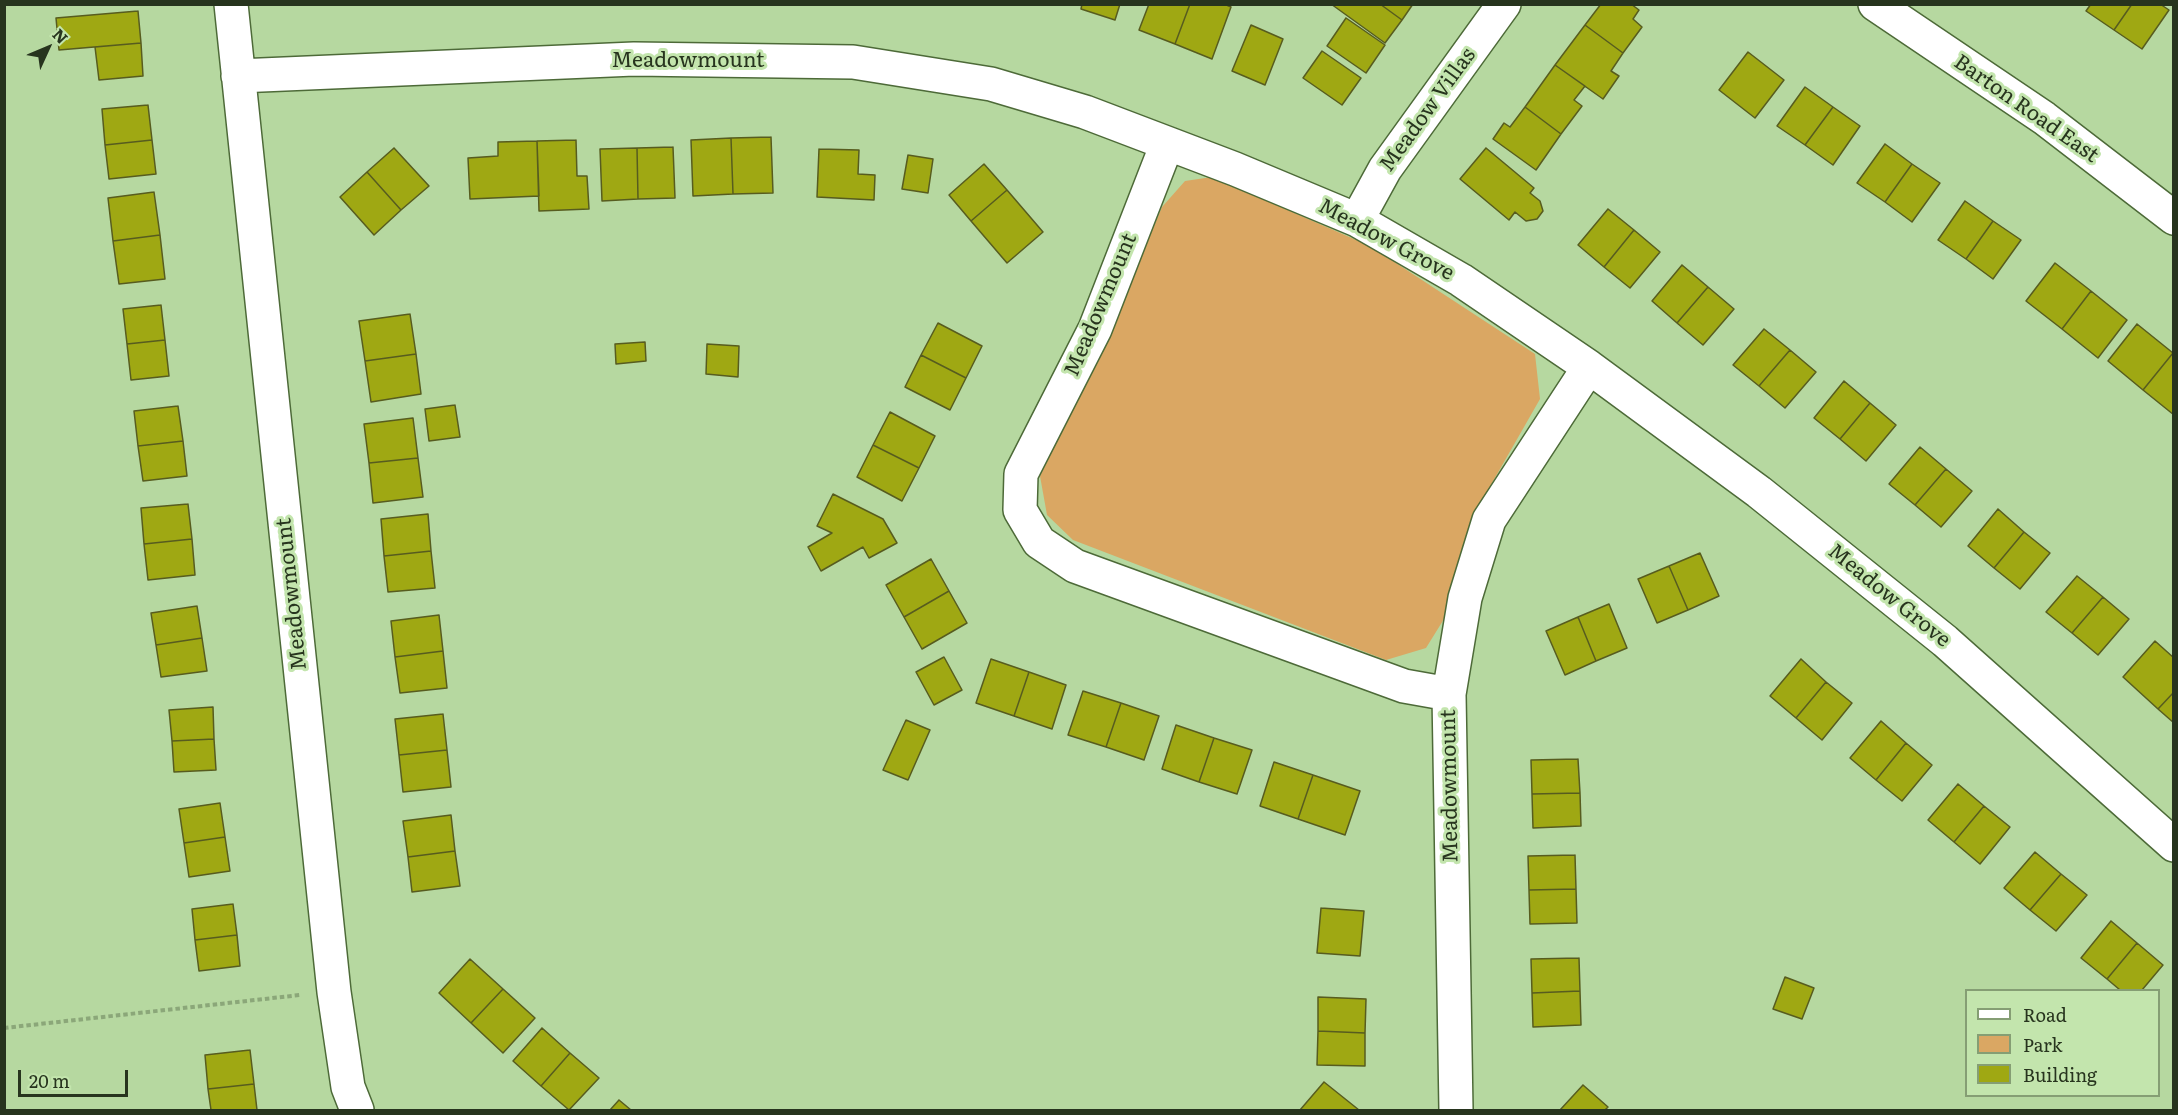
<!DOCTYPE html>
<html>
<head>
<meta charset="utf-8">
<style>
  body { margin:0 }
  #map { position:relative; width:2178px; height:1115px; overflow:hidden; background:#b6d8a0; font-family:Literata,serif }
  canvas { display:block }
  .frame { position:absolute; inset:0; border:6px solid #27341e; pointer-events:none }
  .legend { position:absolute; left:1965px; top:989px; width:195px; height:108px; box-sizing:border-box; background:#c3e5ad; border:2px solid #859e74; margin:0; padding:8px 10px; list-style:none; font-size:18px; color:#27341e }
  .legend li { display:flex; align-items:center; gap:12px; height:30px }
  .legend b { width:30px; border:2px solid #859e74 }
  .north { position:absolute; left:18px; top:18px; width:60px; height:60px; -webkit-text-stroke:4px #c3e5ad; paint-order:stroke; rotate:46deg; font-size:16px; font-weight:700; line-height:24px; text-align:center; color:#27341e }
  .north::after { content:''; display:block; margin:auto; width:21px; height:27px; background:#27341e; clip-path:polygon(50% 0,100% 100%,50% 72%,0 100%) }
  .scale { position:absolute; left:18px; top:1070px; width:110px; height:27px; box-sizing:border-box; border:3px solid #27341e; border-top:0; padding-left:8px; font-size:18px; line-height:21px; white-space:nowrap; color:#27341e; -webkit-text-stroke:4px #c3e5ad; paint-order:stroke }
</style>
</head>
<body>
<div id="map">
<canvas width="2178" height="1115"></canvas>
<div class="frame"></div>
<ul class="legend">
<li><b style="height:8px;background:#fff"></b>Road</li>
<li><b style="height:16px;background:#daa763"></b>Park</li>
<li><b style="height:16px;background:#9fa813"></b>Building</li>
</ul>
<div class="north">N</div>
<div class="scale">20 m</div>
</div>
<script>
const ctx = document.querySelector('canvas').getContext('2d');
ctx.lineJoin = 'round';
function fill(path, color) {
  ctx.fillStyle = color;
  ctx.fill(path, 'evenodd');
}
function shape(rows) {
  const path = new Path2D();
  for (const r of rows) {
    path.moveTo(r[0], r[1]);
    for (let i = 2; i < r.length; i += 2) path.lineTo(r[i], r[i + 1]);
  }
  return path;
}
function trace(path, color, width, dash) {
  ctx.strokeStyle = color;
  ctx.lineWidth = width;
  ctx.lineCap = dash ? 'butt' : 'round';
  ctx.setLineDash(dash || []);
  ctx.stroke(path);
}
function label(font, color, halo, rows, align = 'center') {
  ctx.font = font + ' Literata,serif';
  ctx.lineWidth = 6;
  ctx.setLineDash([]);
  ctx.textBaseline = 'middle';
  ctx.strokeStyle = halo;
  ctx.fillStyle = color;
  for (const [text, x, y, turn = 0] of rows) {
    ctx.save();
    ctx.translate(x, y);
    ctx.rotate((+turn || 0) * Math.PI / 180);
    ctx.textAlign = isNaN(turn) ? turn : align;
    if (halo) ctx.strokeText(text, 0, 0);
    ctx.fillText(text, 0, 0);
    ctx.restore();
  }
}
const green = shape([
  [1212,177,1370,246,1535,354,1540,399,1472,518,1444,619,1426,648,1386,660,1073,540,1047,515,1040,476,1105,341,1162,207,1185,181]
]);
const building = shape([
  [1082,4,1120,4,1115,20,1081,9,1082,4],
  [1149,4,1190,4,1175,44,1139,30,1149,4],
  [1190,4,1224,4,1231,7,1212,59,1175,44,1190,4],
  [1331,4,1380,4,1402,20,1385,43,1331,4],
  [1380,4,1413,4,1402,20,1380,4],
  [1601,4,1631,4,1639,10,1633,19,1642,27,1623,53,1585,25,1601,4],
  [2091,4,2132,4,2114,30,2086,11,2091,4],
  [2132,4,2160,4,2169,10,2142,49,2114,30,2132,4],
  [138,11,141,43,59,50,56,18,138,11],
  [1346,18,1385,45,1366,73,1327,46,1346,18],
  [1251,25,1283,39,1265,85,1232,71,1251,25],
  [1585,25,1623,53,1611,71,1619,76,1603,99,1555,65,1585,25],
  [141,43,143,76,99,80,95,47,141,43],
  [1322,51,1361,78,1342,105,1303,78,1322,51],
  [1748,52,1784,80,1755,118,1719,90,1748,52],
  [1555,65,1585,86,1574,100,1582,106,1561,134,1525,107,1555,65],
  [1805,87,1833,107,1805,145,1777,126,1805,87],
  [148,105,152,140,105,145,102,109,148,105],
  [1525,107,1561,134,1536,170,1493,139,1504,123,1510,127,1525,107],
  [1833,107,1860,126,1833,165,1805,145,1833,107],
  [771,137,773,193,733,194,731,138,771,137],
  [731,138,733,194,693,196,691,140,731,138],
  [152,140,156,174,109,179,105,145,152,140],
  [576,140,577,176,587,176,589,209,539,211,537,141,576,140],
  [537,141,539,196,470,199,468,158,498,156,498,142,537,141],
  [1885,144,1912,164,1885,202,1857,183,1885,144],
  [673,147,675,198,638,199,637,148,673,147],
  [394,148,429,186,401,210,367,172,394,148],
  [637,148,638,199,602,201,600,149,637,148],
  [1486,148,1534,188,1530,193,1540,201,1543,211,1537,219,1526,221,1515,212,1509,220,1460,179,1486,148],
  [819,149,859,150,858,174,875,175,874,200,817,197,819,149],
  [908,155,933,159,928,193,902,189,908,155],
  [984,164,1007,190,971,221,949,195,984,164],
  [1912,164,1940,183,1912,222,1885,202,1912,164],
  [367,172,401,210,374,235,340,197,367,172],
  [1007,190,1043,232,1007,263,971,221,1007,190],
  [154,192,160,235,113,241,108,198,154,192],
  [1965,201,1993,221,1966,259,1938,240,1965,201],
  [1608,209,1634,230,1604,267,1578,245,1608,209],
  [1993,221,2021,240,1993,279,1966,259,1993,221],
  [1634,230,1660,252,1630,288,1604,267,1634,230],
  [160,235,165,279,119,284,113,241,160,235],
  [2055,263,2091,291,2062,329,2026,301,2055,263],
  [1682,265,1708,287,1677,323,1652,301,1682,265],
  [1708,287,1734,309,1703,345,1677,323,1708,287],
  [2091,291,2127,320,2098,358,2062,329,2091,291],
  [161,305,165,340,127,344,123,309,161,305],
  [410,314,416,354,365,361,359,321,410,314],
  [938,323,982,346,966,378,921,355,938,323],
  [2137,324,2173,353,2143,390,2108,361,2137,324],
  [1764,329,1790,350,1759,386,1733,365,1764,329],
  [165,340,169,376,131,380,127,344,165,340],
  [645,342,646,361,616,364,615,344,645,342],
  [707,344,739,346,738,377,706,374,707,344],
  [1790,350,1816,372,1785,408,1759,386,1790,350],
  [2173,353,2174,353,2174,415,2143,390,2173,353],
  [416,354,421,394,371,402,365,361,416,354],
  [921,355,966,378,950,410,905,387,921,355],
  [1844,381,1870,403,1840,439,1814,418,1844,381],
  [1870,403,1896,425,1866,461,1840,439,1870,403],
  [455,405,460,437,429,441,425,409,455,405],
  [178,406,183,441,138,446,134,411,178,406],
  [890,412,935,436,919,468,873,445,890,412],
  [413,418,418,458,369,463,364,424,413,418],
  [183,441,187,476,143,481,138,446,183,441],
  [873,445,919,468,902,501,857,477,873,445],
  [1920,447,1946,469,1915,505,1889,484,1920,447],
  [418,458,423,497,373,503,369,463,418,458],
  [1946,469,1972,491,1941,527,1915,505,1946,469],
  [833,494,883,519,897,543,869,558,863,547,821,571,808,547,832,533,817,526,833,494],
  [188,504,192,539,144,544,141,508,188,504],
  [1998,509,2024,532,1994,568,1968,546,1998,509],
  [428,514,431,551,384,556,381,519,428,514],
  [2024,532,2050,553,2020,589,1994,568,2024,532],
  [192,539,195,575,148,580,144,544,192,539],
  [431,551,435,588,388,592,384,556,431,551],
  [1700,553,1719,596,1688,610,1669,566,1700,553],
  [931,559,949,591,904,617,886,585,931,559],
  [1669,566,1688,610,1657,623,1638,579,1669,566],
  [2077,576,2103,597,2072,633,2046,612,2077,576],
  [949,591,967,623,922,649,904,617,949,591],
  [2103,597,2129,619,2098,655,2072,633,2103,597],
  [1609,604,1627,648,1596,661,1578,617,1609,604],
  [197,606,202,638,156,645,151,613,197,606],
  [439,615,443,651,395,657,391,621,439,615],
  [1578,617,1596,661,1565,675,1546,631,1578,617],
  [202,638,207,671,161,677,156,645,202,638],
  [2155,641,2174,658,2174,692,2158,709,2123,677,2155,641],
  [443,651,447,688,400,693,395,657,443,651],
  [944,657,962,690,934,705,916,672,944,657],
  [991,659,1029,672,1014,716,976,703,991,659],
  [1801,659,1826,682,1796,718,1770,696,1801,659],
  [1029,672,1066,685,1052,729,1014,716,1029,672],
  [1826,682,1852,703,1822,740,1796,718,1826,682],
  [1083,691,1121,703,1106,747,1068,735,1083,691],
  [2174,692,2174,723,2158,709,2174,692],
  [1121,703,1159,716,1144,760,1106,747,1121,703],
  [213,707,214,739,172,741,169,710,213,707],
  [443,714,447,750,399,755,395,719,443,714],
  [906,720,930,730,908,780,883,770,906,720],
  [1881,721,1906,743,1876,780,1850,758,1881,721],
  [1176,725,1214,738,1199,782,1162,769,1176,725],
  [1214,738,1252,750,1237,794,1199,782,1214,738],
  [214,739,216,770,174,772,172,741,214,739],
  [1906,743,1932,765,1902,801,1876,780,1906,743],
  [447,750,451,787,403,792,399,755,447,750],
  [1578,759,1580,793,1532,794,1531,760,1578,759],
  [1274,762,1313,775,1298,819,1260,806,1274,762],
  [1313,775,1360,791,1345,835,1298,819,1313,775],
  [1958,784,1984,806,1954,842,1928,820,1958,784],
  [1580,793,1581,826,1533,828,1532,794,1580,793],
  [220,803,225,837,184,843,179,809,220,803],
  [1984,806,2010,827,1980,864,1954,842,1984,806],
  [451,815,455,851,408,857,403,821,451,815],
  [225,837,230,871,189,877,184,843,225,837],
  [455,851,460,886,412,892,408,857,455,851],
  [2035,852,2061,874,2030,910,2004,888,2035,852],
  [1575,855,1576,889,1529,890,1528,856,1575,855],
  [2061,874,2087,895,2056,931,2030,910,2061,874],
  [1576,889,1577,923,1530,924,1529,890,1576,889],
  [233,904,237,935,195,940,192,909,233,904],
  [1321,908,1364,911,1360,956,1317,953,1321,908],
  [2111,921,2137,943,2107,979,2081,958,2111,921],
  [237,935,240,966,199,971,195,940,237,935],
  [2137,943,2163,965,2142,990,2120,990,2107,979,2137,943],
  [1579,958,1580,991,1532,993,1531,959,1579,958],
  [470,959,503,989,471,1023,439,993,470,959],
  [1785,977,1814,988,1802,1019,1773,1009,1785,977],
  [503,989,535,1018,503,1053,471,1023,503,989],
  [1580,991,1581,1025,1533,1027,1532,993,1580,991],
  [1318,997,1366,999,1365,1033,1318,1031,1318,997],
  [542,1028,570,1053,541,1086,513,1061,542,1028],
  [1318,1031,1365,1033,1365,1066,1317,1065,1318,1031],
  [250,1050,254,1084,208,1089,205,1055,250,1050],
  [570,1053,599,1078,569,1110,541,1086,570,1053],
  [1324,1082,1359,1110,1300,1110,1324,1082],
  [254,1084,257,1110,211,1110,208,1089,254,1084],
  [1583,1085,1608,1107,1605,1110,1560,1110,1583,1085],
  [619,1100,631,1110,610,1110,619,1100]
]);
const path = shape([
  [4,1028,300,995]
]);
const minor = shape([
  [231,4,334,992,348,1087,357,1110],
  [238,76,634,59,853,62,991,84,1085,112,1235,169,1357,220,1461,280,1589,367,1759,492,1945,641,2174,845],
  [1167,144,1095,329,1021,474,1020,510,1039,542,1075,566,1404,686,1449,694],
  [1357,220,1385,169,1504,4],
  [1456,1110,1449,694,1465,598,1489,520,1589,367]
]);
const tertiary = shape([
  [1875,4,2044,118,2174,218]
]);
const streetNames = [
  ["Meadowmount",688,61],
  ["Barton Road East",2026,109,35],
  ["Meadow Villas",1428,110,-54],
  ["Meadow Grove",1386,240,28],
  ["Meadowmount",1101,305,-67],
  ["Meadowmount",292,594,-96],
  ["Meadow Grove",1889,596,39],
  ["Meadowmount",1450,786,-91]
];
fill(green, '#daa763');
fill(building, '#9fa813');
trace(building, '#575c1f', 1.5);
trace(minor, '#4d6a38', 36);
trace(tertiary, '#4d6a38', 36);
trace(path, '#8ba779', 4, [4.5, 3]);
trace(minor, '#fff', 33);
trace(tertiary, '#fff', 33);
label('21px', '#27341e', '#c3e5ad', streetNames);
</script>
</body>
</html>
